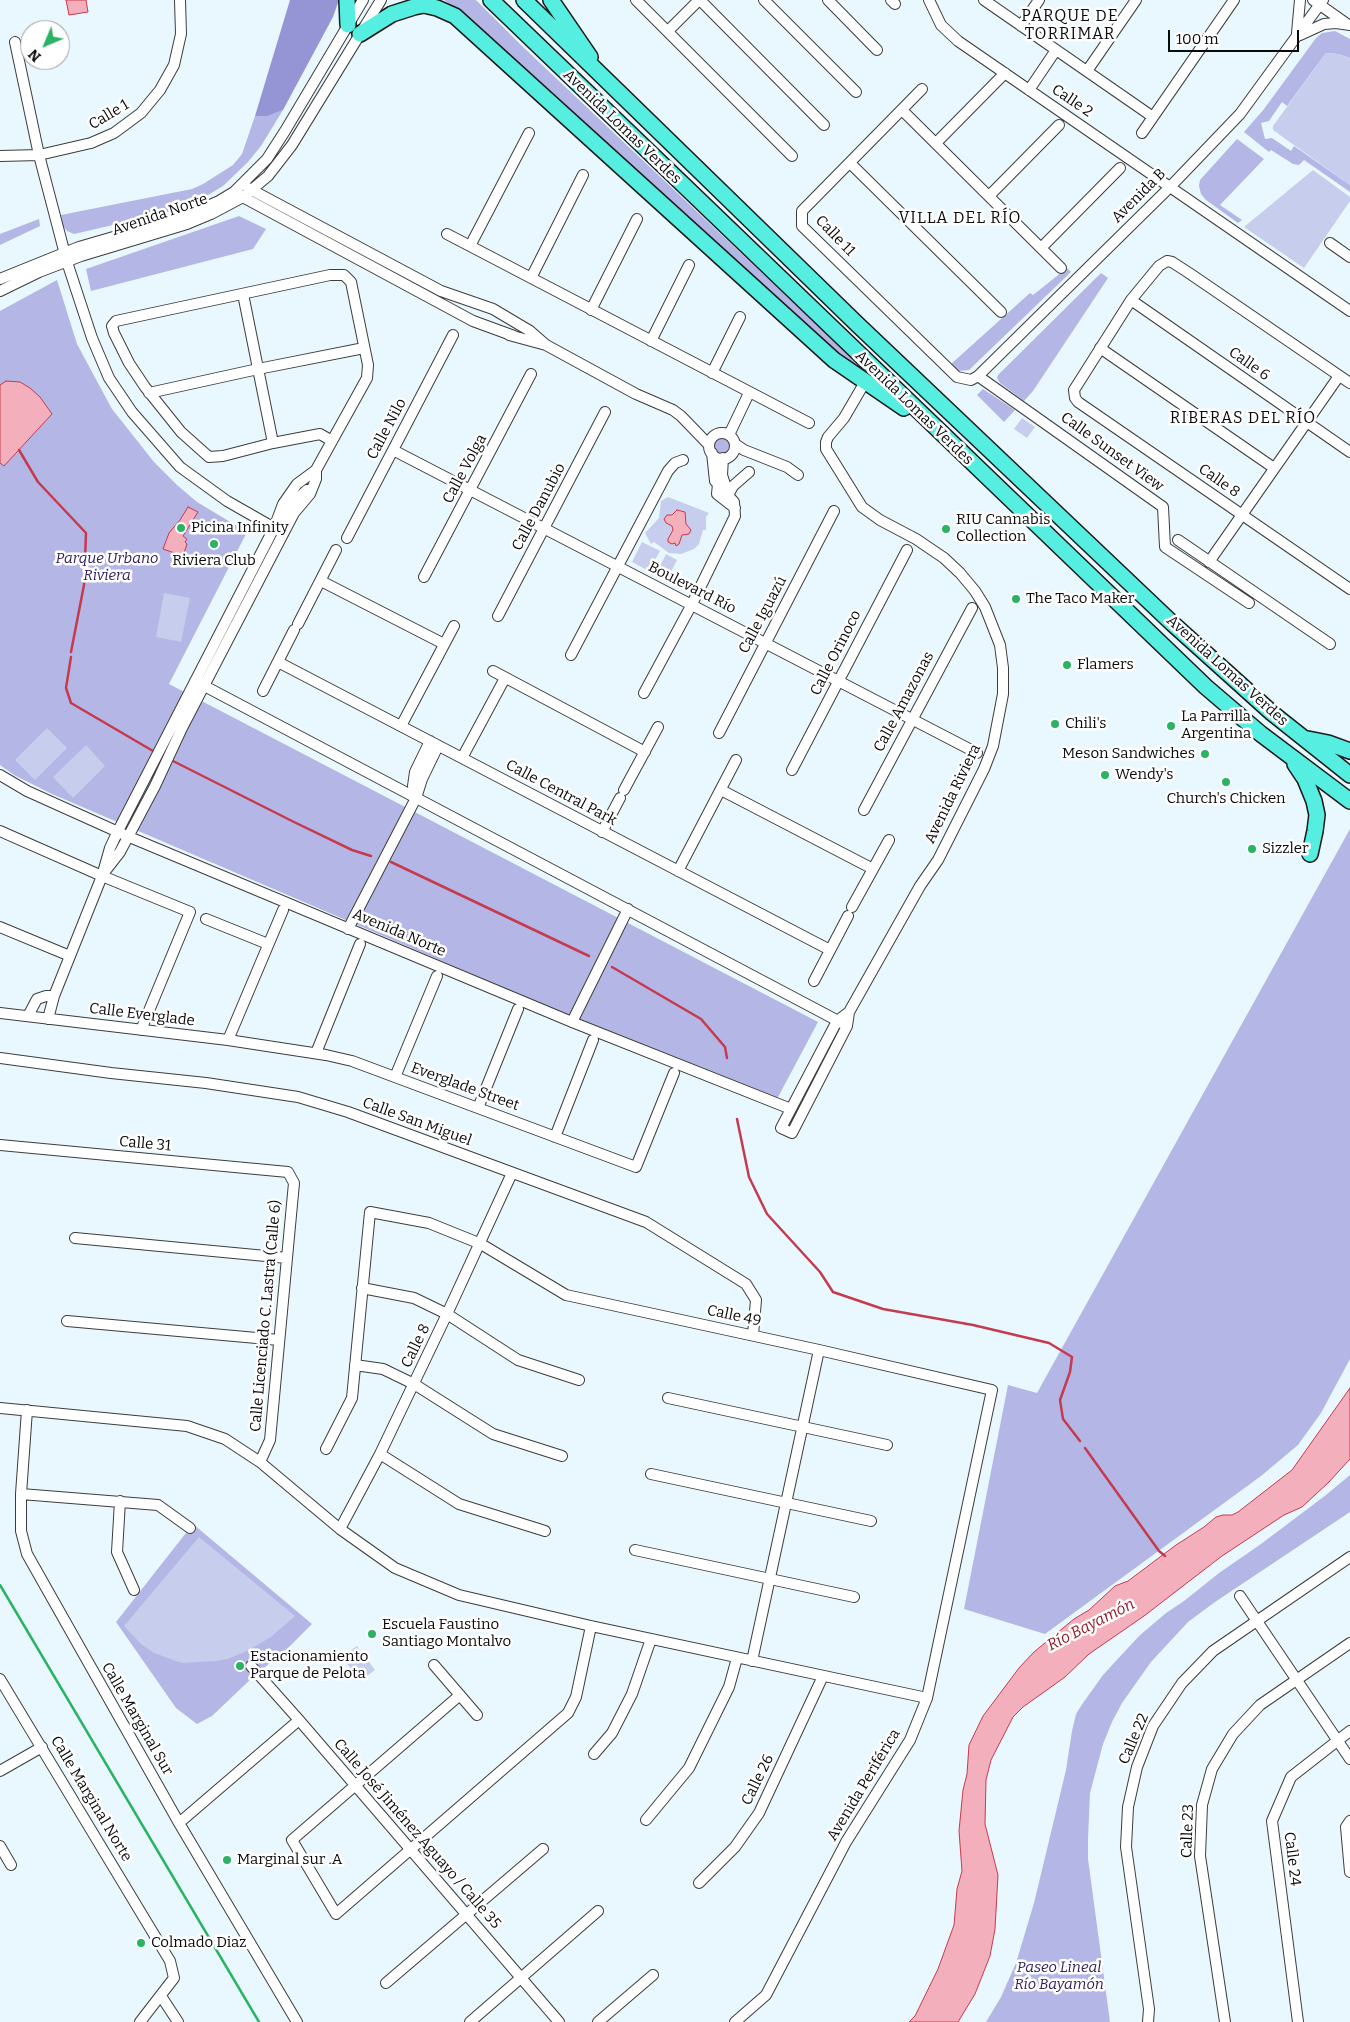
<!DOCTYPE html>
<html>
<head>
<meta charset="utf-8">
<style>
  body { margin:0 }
  #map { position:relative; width:1350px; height:2022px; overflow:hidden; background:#e8f8fe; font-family:Bitter,serif }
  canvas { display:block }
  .north { position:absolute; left:20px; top:20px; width:50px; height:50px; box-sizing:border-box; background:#fff; border:1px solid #9d9d9d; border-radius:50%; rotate:225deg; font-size:14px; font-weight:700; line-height:20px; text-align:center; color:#0a0a0a }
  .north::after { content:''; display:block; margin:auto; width:18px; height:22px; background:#2ab362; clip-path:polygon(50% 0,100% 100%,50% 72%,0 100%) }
  .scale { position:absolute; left:1168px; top:30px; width:131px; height:22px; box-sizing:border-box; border:2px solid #0a0a0a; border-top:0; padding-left:6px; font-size:15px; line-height:18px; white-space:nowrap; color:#0a0a0a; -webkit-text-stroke:4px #fff; paint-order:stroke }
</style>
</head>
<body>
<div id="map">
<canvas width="1350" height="2022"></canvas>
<div class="north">N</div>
<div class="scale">100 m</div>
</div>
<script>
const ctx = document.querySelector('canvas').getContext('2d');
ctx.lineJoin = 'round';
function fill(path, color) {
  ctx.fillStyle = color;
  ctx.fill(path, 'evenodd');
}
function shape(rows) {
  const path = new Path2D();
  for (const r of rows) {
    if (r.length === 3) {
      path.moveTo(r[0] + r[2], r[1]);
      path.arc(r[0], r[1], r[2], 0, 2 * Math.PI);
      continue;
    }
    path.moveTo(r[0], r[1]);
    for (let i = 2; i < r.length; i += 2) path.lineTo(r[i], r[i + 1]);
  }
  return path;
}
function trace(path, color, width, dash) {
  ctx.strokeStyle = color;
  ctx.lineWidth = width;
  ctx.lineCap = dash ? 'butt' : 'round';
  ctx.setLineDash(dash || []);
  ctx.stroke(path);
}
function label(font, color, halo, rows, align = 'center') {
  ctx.font = font + ' Bitter,serif';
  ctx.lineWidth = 5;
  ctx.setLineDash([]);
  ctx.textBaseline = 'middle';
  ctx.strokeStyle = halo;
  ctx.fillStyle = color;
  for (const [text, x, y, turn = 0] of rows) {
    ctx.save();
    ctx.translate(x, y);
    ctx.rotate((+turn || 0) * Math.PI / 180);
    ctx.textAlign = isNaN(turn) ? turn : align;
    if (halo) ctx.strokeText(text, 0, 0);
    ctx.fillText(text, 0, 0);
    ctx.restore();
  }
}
const green = shape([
  [444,0,476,0,521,45,875,380,838,354,552,92,476,25],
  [1335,31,1350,39,1350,58,1338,54,1326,53,1287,106,1282,102,1269,121,1261,123,1265,139,1272,138,1291,151,1294,146,1350,185,1350,192,1304,160,1299,165,1293,164,1271,150,1269,152,1244,132,1264,109,1316,38,1322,33],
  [283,110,261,146,248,162,223,186,203,198,169,212,74,234,67,231,63,226,61,215,192,189,203,184,233,165,242,154,255,116,268,116],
  [1237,139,1264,159,1220,205,1242,220,1238,223,1206,200,1201,194,1199,186,1200,180],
  [239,216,266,229,253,249,91,291,86,269],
  [39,219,40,226,0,245,0,234],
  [1067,268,1071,272,969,370,959,371,951,364,1030,293,1033,295],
  [1101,273,1108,278,1033,391,1024,401,1000,383,997,378,998,375],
  [57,280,77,344,112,409,154,462,177,485,197,502,247,532,169,684,818,1022,777,1099,628,1041,52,794,14,775,0,765,0,311],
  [983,389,1015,410,1004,422,977,395],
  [722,446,8],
  [1350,829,1350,1359,1321,1413,1298,1445,1261,1476,1045,1634,964,1609,1008,1385,1037,1393],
  [1350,1475,1350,1512,1215,1602,1188,1622,1151,1662,1122,1703,1112,1722,1103,1744,1090,1793,1088,1839,1088,1859,1110,2022,986,2022,1001,1997,1016,1963,1034,1903,1066,1770,1072,1731,1076,1714,1083,1703,1103,1675,1139,1636,1166,1613,1184,1601,1219,1573,1261,1544,1326,1495],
  [193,1524,312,1624,288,1648,253,1677,212,1716,197,1724,176,1708,116,1622]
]);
const forest = shape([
  [290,0,339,0,333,17,283,110,268,116,255,116]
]);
const pitch = shape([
  [1326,53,1338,54,1350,58,1350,185,1273,130,1273,126],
  [1313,170,1350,197,1350,201,1304,268,1244,227],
  [1022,418,1035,427,1027,438,1014,429],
  [668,497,709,513,706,517,706,530,703,530,699,544,694,549,681,554,669,553,654,542,651,544,645,533,659,518,661,501],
  [642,542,660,551,649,571,632,562],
  [666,554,677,560,667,580,656,574],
  [164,593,190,598,181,642,156,637],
  [47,728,67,748,35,780,15,760],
  [86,745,105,766,73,798,53,777],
  [199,1537,295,1616,271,1637,247,1651,228,1659,216,1661,182,1663,154,1653,141,1644,124,1626],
  [357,1646,375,1670,360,1681,342,1657]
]);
const water = shape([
  [66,0,86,0,88,12,69,15,66,0],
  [6,381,20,382,30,388,40,397,52,414,4,466,0,463,0,385,6,381],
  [188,507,198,512,183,536,187,539,185,542,187,544,183,556,163,549,169,533,180,520,188,507],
  [677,510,685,512,686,524,691,530,689,534,682,535,679,544,676,546,675,543,672,544,668,542,668,539,673,530,672,526,666,523,664,519,667,515,672,515,677,510],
  [1350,1388,1350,1459,1328,1483,1302,1507,1284,1515,1222,1556,1144,1616,1089,1654,1065,1677,1023,1707,1013,1717,991,1760,986,1780,985,1824,998,1875,995,1929,990,1956,975,1994,958,2022,909,2022,915,2016,938,1969,954,1925,957,1889,962,1871,959,1831,963,1790,967,1774,969,1745,983,1716,1019,1668,1034,1652,1074,1619,1089,1610,1115,1586,1128,1581,1176,1545,1204,1527,1216,1517,1223,1515,1232,1515,1238,1512,1292,1470,1350,1388]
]);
const stream = shape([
  [19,450,38,482,86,533,84,585,71,652],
  [71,657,66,688,71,703,153,751],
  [171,760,294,822,352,850,371,856],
  [391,862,589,956],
  [612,967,701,1019,725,1047,727,1058],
  [737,1119,749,1177,767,1214,820,1272,833,1292,883,1309,973,1325,1049,1343,1072,1357,1070,1372,1060,1400,1063,1419,1080,1441],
  [1085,1448,1159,1551,1165,1556]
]);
const minor = shape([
  [636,0,792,156],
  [700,0,824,125],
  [764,0,856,92],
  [828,0,877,50],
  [891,0,895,4],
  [929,0,941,25,958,41,1350,311],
  [984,0,1153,117],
  [1313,0,1347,24],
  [1021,26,1039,0],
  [668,31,699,0],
  [1297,33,1300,0],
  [1300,35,1324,24,1336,23,1350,25],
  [15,42,39,155,67,262,92,338,109,378,132,412,180,467,227,501,283,533],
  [1087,71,1136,0],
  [922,89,802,211,802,226,957,377,971,380,978,376,1170,187,1240,114,1323,0],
  [1029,90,1056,50],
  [902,110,1061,268],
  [1142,133,1234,0],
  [936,143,1005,73],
  [0,156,39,155,91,143,114,133,141,113,160,90,174,65,181,34,180,0],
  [850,163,1001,312],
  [248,188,441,291,493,309,530,331,546,345],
  [239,195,473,321,514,336],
  [989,196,1059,125],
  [447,234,809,423],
  [1330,243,1350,257],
  [470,246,529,133],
  [1041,248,1120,168],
  [531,278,583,175],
  [0,279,79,247,182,217,219,201,234,192,267,159,285,131,363,0],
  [0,291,39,272,81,256,187,224,211,214,243,197,268,176,292,145,381,0],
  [243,294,273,443],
  [1131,300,1350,452],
  [591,310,637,219],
  [509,335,546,345,636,394,673,410,681,416,709,445],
  [651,341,689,265],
  [1100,348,1274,468],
  [712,373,740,317],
  [978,376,1163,507,1165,547,1249,603],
  [1350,383,1189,273,1172,262,1167,261,1159,266,1131,300,1074,390,1075,398,1078,402,1350,589],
  [149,393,258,369,364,348],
  [722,446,13],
  [729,435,749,393],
  [735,444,744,450,787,467,798,475],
  [393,450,977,753],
  [723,458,722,475,728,494],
  [718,484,717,494,735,508],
  [728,495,733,486,749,472],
  [285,520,288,508,307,490],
  [347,538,453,335],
  [1178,540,1330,644],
  [1209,562,1339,376],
  [424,577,531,374],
  [321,581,444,644],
  [498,616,605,412],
  [298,624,336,550],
  [571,655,668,471,675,463,683,460],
  [278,662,830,950],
  [493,671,645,752],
  [195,681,842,1023],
  [263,691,294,630],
  [644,693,692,604,735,516,734,502,715,481,712,453],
  [401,726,454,626],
  [719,733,834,511],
  [462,758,505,678],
  [792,770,907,550],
  [0,775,27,791,127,836,572,1022,791,1109],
  [624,790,658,727],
  [721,790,873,869],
  [415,794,413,786,415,772,430,741],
  [864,810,972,608],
  [0,831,102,876,190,912,141,1030],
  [602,832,620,798],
  [106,870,120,852,155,786,182,728,294,513,310,494,316,479,316,470],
  [678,871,736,760],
  [852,907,889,840],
  [206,919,268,944],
  [0,927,70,956],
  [348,929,416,798,422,779,438,746],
  [814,981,848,916],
  [849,1012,837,1021,781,1128,792,1133,847,1026,849,1012,920,886,938,860,984,769,993,746,1003,694,1003,668,1000,645,985,607,975,591,960,573,944,558,916,539,880,520,862,507,826,449,826,442,828,437,844,418,865,382],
  [0,1013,228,1040,326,1055,352,1061,636,1167,674,1073],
  [28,1016,37,999,46,996,54,996],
  [48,1019,54,996,102,876,110,848,118,831,274,528,283,504,297,484,316,470,332,441,367,378,368,365,351,282,344,275,330,275,116,321,112,326,114,333,129,363,145,387,181,432,209,457,223,456,273,443,320,434,332,441],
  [572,1022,628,909],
  [228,1040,283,910],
  [316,1053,360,944],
  [0,1058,111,1073,206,1083,298,1097,348,1112,646,1222,746,1284,756,1300,753,1335],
  [395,1077,437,976],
  [478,1108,518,1009],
  [555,1137,593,1040],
  [0,1145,288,1172,294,1183,270,1440,260,1462],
  [75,1238,287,1258],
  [362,1288,414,1298,447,1314,518,1360,579,1380],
  [67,1321,279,1340],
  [355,1365,383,1369,414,1384,493,1434,562,1456],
  [668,1398,887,1445],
  [0,1408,187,1426,225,1439,260,1462,340,1529,395,1568,459,1595,591,1626,927,1698],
  [27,1410,21,1494,21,1531,27,1554,179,1823,297,2022],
  [326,1449,352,1398,370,1212,429,1223,481,1244,566,1295,819,1350,992,1390,927,1698,910,1740,846,1842,766,1995,735,2022],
  [380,1454,459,1504,545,1531],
  [651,1474,871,1521],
  [21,1494,158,1505,190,1528],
  [120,1501,117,1552,134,1590],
  [340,1529,380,1454,447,1314,512,1173],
  [635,1550,854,1597],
  [1240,1596,1350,1759],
  [752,1661,819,1350],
  [434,1665,477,1715],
  [251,1666,299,1720,559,2022],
  [0,1679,170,1961,174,1978,140,2022],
  [460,1695,292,1840,336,1914,568,1713,576,1697,591,1626],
  [594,1754,612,1733,632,1694,651,1639],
  [0,1771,42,1747],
  [646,1820,689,1768,729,1687,737,1658],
  [1350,1821,1346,1827,1350,1872],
  [179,1823,299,1720],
  [0,1846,11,1865],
  [699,1883,735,1847,759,1813,823,1676],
  [386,1983,543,1849],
  [161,1996,178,2022],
  [470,2022,598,1911],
  [598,2022,653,1975],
  [1148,2022,1149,2009,1126,1847,1128,1807,1137,1767,1153,1726,1182,1683,1213,1651,1350,1557],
  [1225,2022,1200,1856,1202,1805,1212,1769,1233,1734,1260,1705,1350,1643],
  [1298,2022,1272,1821,1291,1777,1350,1731]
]);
const highway = shape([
  [347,0,348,25],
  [491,0,1206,687,1261,734,1350,801],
  [524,0,857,324,1173,624,1272,713,1350,775],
  [551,0,590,57],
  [360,34,392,14,414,7,424,5,437,8,455,16,834,360,904,408],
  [1308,739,1328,743,1350,751],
  [1295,764,1305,779,1314,801,1317,815,1315,831,1310,854]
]);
const rail = shape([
  [0,1585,259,2022]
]);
const markers = [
  [181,528,5,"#2ab362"],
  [946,529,5,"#2ab362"],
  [214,544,5,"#2ab362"],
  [1016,599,5,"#2ab362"],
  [1067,665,5,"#2ab362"],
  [1055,724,5,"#2ab362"],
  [1171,726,5,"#2ab362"],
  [1205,754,5,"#2ab362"],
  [1105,775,5,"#2ab362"],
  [1226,782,5,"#2ab362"],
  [1252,849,5,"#2ab362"],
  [372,1634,5,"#2ab362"],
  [240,1666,5,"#2ab362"],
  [227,1860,5,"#2ab362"],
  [141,1943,5,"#2ab362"]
];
const streetNames = [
  ["Calle 2",1072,101,34],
  ["Calle 1",109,115,-31],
  ["Avenida Lomas Verdes",622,127,44],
  ["Avenida B",1139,196,-45],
  ["Avenida Norte",160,215,-19],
  ["Calle 11",835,236,46],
  ["Calle 6",1249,364,35],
  ["Avenida Lomas Verdes",914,408,44],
  ["Calle Nilo",387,429,-62],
  ["Calle Sunset View",1112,452,36],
  ["Calle Volga",465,469,-62],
  ["Calle 8",1219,481,35],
  ["Calle Danubio",539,507,-62],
  ["Boulevard Río",692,588,27],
  ["Calle Iguazú",763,615,-62],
  ["Calle Orinoco",836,653,-63],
  ["Avenida Lomas Verdes",1227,671,42],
  ["Calle Amazonas",904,702,-62],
  ["Calle Central Park",561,793,28],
  ["Avenida Riviera",953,794,-64],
  ["Avenida Norte",399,933,23],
  ["Calle Everglade",142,1015,7],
  ["Everglade Street",465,1087,20],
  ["Calle San Miguel",417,1122,20],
  ["Calle 31",145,1144,5],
  ["Calle Licenciado C. Lastra (Calle 6)",266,1316,-85],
  ["Calle 49",734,1316,12],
  ["Calle 8",416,1346,-64],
  ["Calle Marginal Sur",137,1719,60],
  ["Calle 22",1134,1739,-67],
  ["Calle 26",758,1780,-64],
  ["Avenida Periférica",864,1785,-59],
  ["Calle Marginal Norte",91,1799,59],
  ["Calle 23",1188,1831,-88],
  ["Calle José Jiménez Aguayo / Calle 35",417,1834,49],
  ["Calle 24",1292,1859,83]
];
const poiNames = [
  ["RIU Cannabis",956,520],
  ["Collection",956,537],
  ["Picina Infinity",191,528],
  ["Riviera Club",214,561,"center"],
  ["The Taco Maker",1026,599],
  ["Flamers",1077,665],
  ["La Parrilla",1181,717],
  ["Argentina",1181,734],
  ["Chili's",1065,724],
  ["Meson Sandwiches",1195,754,"right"],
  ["Wendy's",1115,775],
  ["Church's Chicken",1226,799,"center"],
  ["Sizzler",1262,849],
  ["Escuela Faustino",382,1625],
  ["Santiago Montalvo",382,1642],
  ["Estacionamiento",250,1657],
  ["Parque de Pelota",250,1674],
  ["Marginal sur .A",237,1860],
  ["Colmado Diaz",151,1943]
];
const parkNames = [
  ["Parque Urbano",107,559],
  ["Riviera",107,576],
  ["Paseo Lineal",1059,1968],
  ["Río Bayamón",1059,1985]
];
const neighbourhoodNames = [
  ["PARQUE DE",1070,17],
  ["TORRIMAR",1070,35],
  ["VILLA DEL RÍO",960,219],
  ["RIBERAS DEL RÍO",1243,419]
];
const waterNames = [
  ["Río Bayamón",1091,1625,-27]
];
fill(green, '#b4b7e6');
fill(forest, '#9595d6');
fill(pitch, '#c6cded');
fill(water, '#f3afbb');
trace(water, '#c63a4e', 1);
trace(stream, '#c63a4e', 2.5);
trace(minor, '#3d3d3d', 12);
trace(highway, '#1b1b1b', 18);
trace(minor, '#fff', 10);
trace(highway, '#56eee1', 15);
trace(rail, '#2ab362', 2.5);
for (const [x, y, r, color] of markers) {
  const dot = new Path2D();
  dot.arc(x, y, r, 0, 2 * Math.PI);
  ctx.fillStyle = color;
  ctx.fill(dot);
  trace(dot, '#fff', 2);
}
label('15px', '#0a0a0a', '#fff', streetNames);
label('15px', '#0a0a0a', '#fff', poiNames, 'left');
label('italic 15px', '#2f1f5e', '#fff', parkNames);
ctx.letterSpacing = '1px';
label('16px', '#0a0a0a', '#fff', neighbourhoodNames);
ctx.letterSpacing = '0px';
label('italic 16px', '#951b27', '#fff', waterNames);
</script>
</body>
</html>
